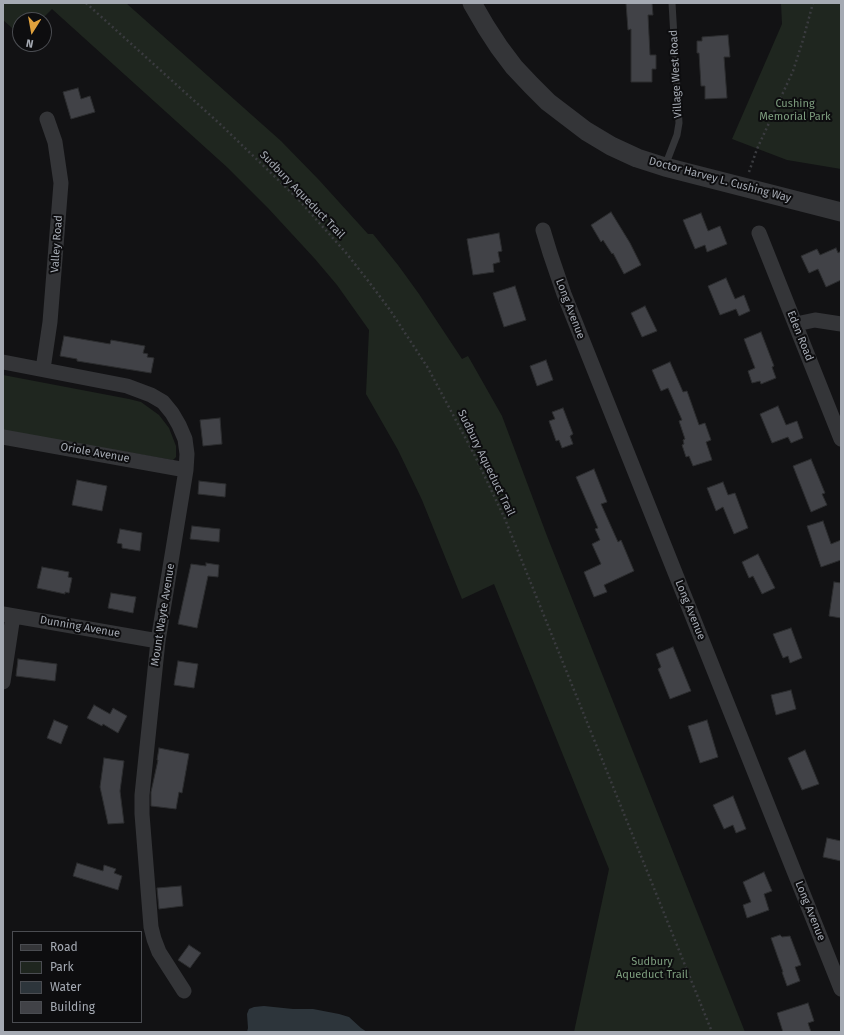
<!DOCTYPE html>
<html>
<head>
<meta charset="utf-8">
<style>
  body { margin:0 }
  #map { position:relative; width:844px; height:1035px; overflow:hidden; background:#121214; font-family:"Fira Sans",sans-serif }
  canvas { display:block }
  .frame { position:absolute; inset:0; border:4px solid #a5aab3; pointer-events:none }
  .legend { position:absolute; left:12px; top:931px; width:130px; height:92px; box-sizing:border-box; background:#0d0d0f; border:1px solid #4a4c51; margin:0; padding:5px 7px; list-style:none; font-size:12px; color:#a5aab3 }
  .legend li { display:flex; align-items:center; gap:8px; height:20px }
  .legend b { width:20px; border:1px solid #4a4c51 }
  .north { position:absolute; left:12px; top:12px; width:40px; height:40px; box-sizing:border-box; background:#0d0d0f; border:1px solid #4a4c51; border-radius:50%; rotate:191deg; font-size:11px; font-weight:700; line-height:16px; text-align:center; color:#a5aab3 }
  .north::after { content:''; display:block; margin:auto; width:14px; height:18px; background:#e1a23d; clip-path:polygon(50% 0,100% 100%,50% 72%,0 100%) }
</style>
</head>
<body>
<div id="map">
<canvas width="844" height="1035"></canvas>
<div class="frame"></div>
<ul class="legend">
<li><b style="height:5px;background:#343538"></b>Road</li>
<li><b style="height:11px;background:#1f261f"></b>Park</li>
<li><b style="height:11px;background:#2d353b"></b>Water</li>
<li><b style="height:11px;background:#414247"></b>Building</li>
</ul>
<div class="north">N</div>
</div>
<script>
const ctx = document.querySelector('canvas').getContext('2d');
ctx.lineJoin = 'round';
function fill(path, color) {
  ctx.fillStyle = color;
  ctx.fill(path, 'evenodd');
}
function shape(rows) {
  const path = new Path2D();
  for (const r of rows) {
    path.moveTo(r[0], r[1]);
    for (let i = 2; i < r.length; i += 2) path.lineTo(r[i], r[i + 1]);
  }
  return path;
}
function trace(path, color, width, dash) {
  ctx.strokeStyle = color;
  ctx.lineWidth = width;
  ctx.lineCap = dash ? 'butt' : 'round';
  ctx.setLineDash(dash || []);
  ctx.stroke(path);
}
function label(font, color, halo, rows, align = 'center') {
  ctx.font = font + ' "Fira Sans",sans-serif';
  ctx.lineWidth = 4;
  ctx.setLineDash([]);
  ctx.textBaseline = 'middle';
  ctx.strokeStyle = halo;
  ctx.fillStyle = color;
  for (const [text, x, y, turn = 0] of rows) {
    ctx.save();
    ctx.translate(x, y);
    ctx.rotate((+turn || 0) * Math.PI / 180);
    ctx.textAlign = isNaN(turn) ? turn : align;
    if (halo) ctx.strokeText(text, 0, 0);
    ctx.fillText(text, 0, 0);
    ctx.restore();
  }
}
const green = shape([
  [3,3,126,3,281,141,319,180,368,234,373,234,398,265,419,294,462,359,468,356,502,416,547,536,745,1032,574,1032,609,869,494,584,462,599,422,500,398,450,366,394,369,330,337,285,315,259,268,208,228,168,52,9,41,20,20,20,20,35,3,20],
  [781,3,841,3,841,169,787,160,732,139,782,24],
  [3,375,129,399,141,402,159,415,169,428,176,446,176,457,173,460,3,431]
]);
const water = shape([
  [264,1006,293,1009,313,1009,339,1014,349,1017,361,1028,367,1032,247,1032,248,1028,247,1014,249,1009,254,1007]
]);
const building = shape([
  [626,3,652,3,653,15,648,15,650,55,656,55,656,69,652,69,652,82,631,82,631,29,628,30,626,3],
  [728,35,730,57,724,57,727,98,705,99,705,86,701,86,699,53,697,53,697,41,702,41,702,37,728,35],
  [78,88,81,99,90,96,95,112,71,119,63,92,78,88],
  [611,212,630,243,641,265,624,274,613,253,612,254,603,240,601,242,591,225,611,212],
  [701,213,708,231,720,226,727,244,707,252,705,245,695,249,683,220,701,213],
  [499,233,502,251,498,252,500,262,493,264,494,272,473,275,467,239,499,233],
  [836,248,838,253,841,251,841,280,826,287,818,269,809,273,801,256,817,249,820,255,836,248],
  [726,278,735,299,744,295,750,311,739,316,736,309,720,315,708,286,726,278],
  [515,286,526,320,504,327,493,293,515,286],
  [645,306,657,331,642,337,631,313,645,306],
  [761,332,774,366,772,367,776,378,761,384,760,381,752,383,748,371,755,368,744,339,761,332],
  [64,336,110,344,111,340,145,346,143,353,148,354,147,357,154,358,151,373,77,361,77,359,60,356,64,336],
  [546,360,553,380,537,386,530,366,546,360],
  [670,362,683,392,687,391,699,425,705,423,711,440,706,442,712,460,693,466,689,456,686,457,682,445,684,444,683,440,685,439,679,421,682,420,668,388,661,391,652,370,670,362],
  [778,406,786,425,797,421,803,438,791,443,788,437,772,443,760,414,778,406],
  [563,408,573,434,570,436,573,444,562,448,559,440,556,441,549,421,555,419,552,412,563,408],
  [220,418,222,444,203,446,200,420,220,418],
  [811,459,825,493,822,494,827,505,811,512,793,466,811,459],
  [594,469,607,502,601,504,618,542,621,540,634,571,604,585,607,592,594,597,584,572,601,564,592,544,600,540,595,529,598,528,576,477,594,469],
  [77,480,107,486,102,511,72,505,77,480],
  [199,481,226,484,225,497,198,494,199,481],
  [723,482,728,495,735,493,748,528,734,534,723,507,716,511,707,488,723,482],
  [823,521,831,544,841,540,841,560,821,567,807,526,823,521],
  [192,526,220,529,219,542,190,539,192,526],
  [120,529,142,533,140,551,122,548,122,544,117,543,120,529],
  [758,554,775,588,762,594,753,576,749,578,742,562,758,554],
  [206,563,219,565,218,577,208,576,197,628,178,624,191,564,206,566,206,563],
  [42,567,69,572,68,577,72,578,69,593,65,592,65,594,37,588,42,567],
  [834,582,841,583,841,618,829,616,834,582],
  [111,593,136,597,133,613,108,608,111,593],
  [791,628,802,658,790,663,788,656,783,658,773,634,791,628],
  [673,647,691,691,670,699,658,669,661,667,656,654,673,647],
  [18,659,57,664,55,681,16,676,18,659],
  [178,661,198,664,194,688,174,685,178,661],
  [791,690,796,709,776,715,771,695,791,690],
  [94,705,110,714,113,708,127,716,118,733,103,724,102,726,87,718,94,705],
  [54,720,68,726,61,744,47,738,54,720],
  [707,720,718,757,700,763,688,726,707,720],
  [159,748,189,754,182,793,179,792,176,809,151,806,151,792,158,760,157,760,159,748],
  [805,750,819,784,802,790,788,758,805,750],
  [104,758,124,761,120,791,124,823,108,824,100,787,104,758],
  [733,796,746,829,736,833,733,825,724,829,713,805,733,796],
  [827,838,841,841,841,861,823,857,827,838],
  [77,863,103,871,104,865,116,869,114,873,122,876,118,890,73,876,77,863],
  [764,872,772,891,764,894,769,910,747,918,743,905,751,902,743,882,764,872],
  [181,886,183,906,159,909,157,888,181,886],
  [780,935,782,937,790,936,801,965,795,967,800,981,787,986,782,972,783,972,771,938,780,935],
  [189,945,201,953,190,968,178,960,189,945],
  [808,1003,814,1021,808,1023,811,1032,783,1032,777,1013,808,1003]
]);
const path = shape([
  [86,3,220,124,298,199,347,254,369,282,390,310,428,368,475,456,505,519,712,1032],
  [749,172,757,149,793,71,803,40,813,3]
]);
const service = shape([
  [665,166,677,135,679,123,672,3]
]);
const minor = shape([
  [543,230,550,253,564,294,841,989],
  [759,233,841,439],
  [796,324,815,320,841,324],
  [3,362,127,386,151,395,163,402,172,413,179,425,185,439,187,454,186,470,158,641,142,795,142,814,151,927,154,939,159,952,184,991],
  [43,369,50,322,61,183,55,142,47,119],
  [3,437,186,470],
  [3,614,158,641],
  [3,682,13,616]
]);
const tertiary = shape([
  [472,3,486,27,499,47,514,67,531,85,548,102,586,131,611,146,637,158,665,167,841,212]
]);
const streetNames = [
  ["Village West Road",676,74,-93],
  ["Doctor Harvey L. Cushing Way",720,180,15],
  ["Sudbury Aqueduct Trail",302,195,46],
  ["Valley Road",57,244,-86],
  ["Long Avenue",570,309,69],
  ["Eden Road",800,336,68],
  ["Oriole Avenue",95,453,10],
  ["Sudbury Aqueduct Trail",486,463,64],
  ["Long Avenue",690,610,68],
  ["Mount Wayte Avenue",163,615,-81],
  ["Dunning Avenue",80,627,10],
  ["Long Avenue",810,911,68]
];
const parkNames = [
  ["Cushing",795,104],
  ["Memorial Park",795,117],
  ["Sudbury",652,962],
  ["Aqueduct Trail",652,975]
];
fill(green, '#1f261f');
fill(water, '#2d353b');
fill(building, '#414247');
trace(building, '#2c2d2f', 1);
trace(path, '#3a3b3f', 2.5, [2, 3]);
trace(service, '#343538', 7);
trace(minor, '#343538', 15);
trace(tertiary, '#343538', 19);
label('11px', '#a5aab3', '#0d0d0f', streetNames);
label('11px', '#7d9d7e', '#0d0d0f', parkNames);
</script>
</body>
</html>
